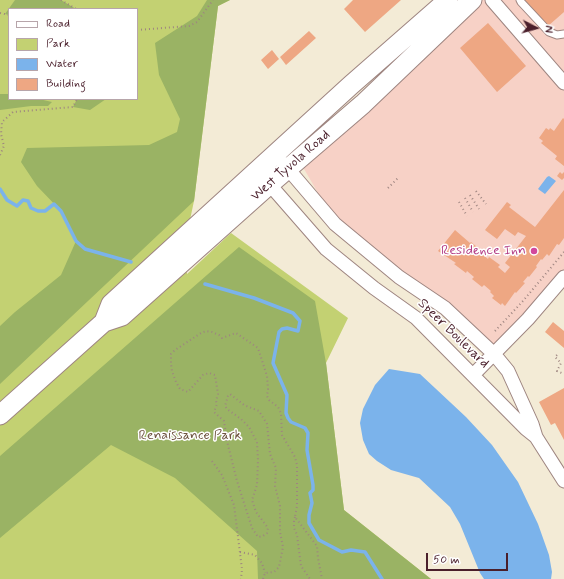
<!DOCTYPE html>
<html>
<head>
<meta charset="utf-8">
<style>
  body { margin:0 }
  #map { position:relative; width:564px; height:579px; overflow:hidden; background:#f3ebd6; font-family:Mynerve,sans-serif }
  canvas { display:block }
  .legend { position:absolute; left:8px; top:8px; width:130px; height:92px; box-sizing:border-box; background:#fff; border:1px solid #b7a5aa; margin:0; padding:5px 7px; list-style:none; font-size:12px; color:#4a1f2b }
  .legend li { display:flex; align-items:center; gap:8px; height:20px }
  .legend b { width:20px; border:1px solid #b7a5aa }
  .north { position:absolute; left:516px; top:8px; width:40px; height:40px; -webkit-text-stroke:3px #fff; paint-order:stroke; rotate:96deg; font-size:11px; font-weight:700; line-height:16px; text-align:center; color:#4a1f2b }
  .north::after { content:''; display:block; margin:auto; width:14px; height:18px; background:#4a1f2b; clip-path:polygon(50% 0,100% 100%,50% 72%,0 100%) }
  .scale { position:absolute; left:426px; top:553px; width:82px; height:18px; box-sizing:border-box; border:2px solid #4a1f2b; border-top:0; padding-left:5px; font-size:12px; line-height:14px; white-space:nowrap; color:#4a1f2b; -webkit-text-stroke:3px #fff; paint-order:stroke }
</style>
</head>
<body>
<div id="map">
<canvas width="564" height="579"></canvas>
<ul class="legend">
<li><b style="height:5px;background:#fff"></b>Road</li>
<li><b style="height:11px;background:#c3d172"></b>Park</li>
<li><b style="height:11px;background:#7bb3eb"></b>Water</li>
<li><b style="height:11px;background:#eea783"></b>Building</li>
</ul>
<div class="north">N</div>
<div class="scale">50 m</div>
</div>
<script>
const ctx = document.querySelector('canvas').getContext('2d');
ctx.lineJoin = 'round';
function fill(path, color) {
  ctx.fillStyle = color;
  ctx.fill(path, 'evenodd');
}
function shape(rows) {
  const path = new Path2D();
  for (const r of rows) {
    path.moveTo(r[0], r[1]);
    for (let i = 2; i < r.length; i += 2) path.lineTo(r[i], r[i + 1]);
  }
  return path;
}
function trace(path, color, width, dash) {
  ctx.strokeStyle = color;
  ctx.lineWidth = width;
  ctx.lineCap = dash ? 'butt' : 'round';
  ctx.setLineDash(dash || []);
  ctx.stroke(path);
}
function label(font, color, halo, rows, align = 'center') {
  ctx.font = font + ' Mynerve,sans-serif';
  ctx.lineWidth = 3;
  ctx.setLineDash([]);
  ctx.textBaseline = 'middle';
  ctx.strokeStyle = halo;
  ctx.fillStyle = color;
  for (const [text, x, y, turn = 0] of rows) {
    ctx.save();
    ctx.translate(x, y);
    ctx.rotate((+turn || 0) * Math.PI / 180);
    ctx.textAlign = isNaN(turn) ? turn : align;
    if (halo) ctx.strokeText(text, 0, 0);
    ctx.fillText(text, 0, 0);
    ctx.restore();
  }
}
const built = shape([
  [461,0,564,0,564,275,494,353,336,224,300,162]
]);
const green = shape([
  [0,0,230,0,218,6,194,201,184,248,187,274,231,233,348,318,326,363,344,510,431,579,0,579],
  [9,9,137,9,137,99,9,99]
]);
const forest = shape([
  [15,0,61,0,76,9,9,9,9,15,5,14],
  [207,0,230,0,218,6,194,201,0,384,0,326,15,312,61,275,76,241,61,211,37,186,21,162,27,148,149,145,177,132,180,119,159,75,155,43,197,16],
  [0,94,9,94,9,99,39,99,52,102,48,106,31,106,0,110],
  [77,99,106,99,90,110,73,107],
  [239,247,315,301,326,363,344,510,431,579,258,579,257,551,175,478,111,445,0,538,0,456]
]);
const water = shape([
  [549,176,556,181,545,194,538,189,547,177],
  [389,369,420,374,466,417,492,445,518,482,538,524,549,555,552,572,551,579,484,579,480,573,460,524,450,507,419,478,391,470,377,461,369,454,363,440,360,423,363,409,375,385]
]);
const stream = shape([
  [0,189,7,200,17,206,23,200,28,201,31,208,38,211,45,211,54,204,61,211,76,241,85,249,131,262],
  [205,284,254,298,293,313,300,321,298,331,287,328,282,329,279,332,273,363,287,395,286,413,288,418,291,422,305,428,308,433,307,450,313,485,313,490,310,493,312,503,309,515,309,523,319,540,342,552,351,550,365,552,382,579]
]);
const building = shape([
  [353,0,401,0,365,32,344,9],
  [524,0,564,0,564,12,548,26],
  [488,23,526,66,497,92,460,48],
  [309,31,316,38,286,65,280,57],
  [272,50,279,59,268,69,261,60],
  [563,118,564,119,564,166,555,159,557,156,541,143,543,141,539,138,546,128,549,130,550,128,554,131],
  [560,172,562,174,564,172,564,178,562,180,557,176],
  [564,190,564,238,559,245,557,244,549,256,547,254,542,260,541,259,536,266,537,267,529,277,528,276,523,282,525,283,516,293,515,292,505,306,502,303,501,305,492,298,494,296,490,292,491,291,484,285,482,287,472,279,474,277,467,271,466,273,454,264,456,263,438,251,455,230,470,243,471,242,483,252,482,254,488,259,489,257,500,265,498,267,505,273,510,267,505,263,526,236,518,232,515,236,505,229,497,239,485,230,507,202,511,205,509,207,535,227],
  [553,322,564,331,564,348,545,332],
  [564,388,564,440,555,423,551,425,539,402]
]);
const path = shape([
  [61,0,76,9],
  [0,13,9,15],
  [137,30,189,26,197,22,213,0],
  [0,155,4,146,1,134,2,122,13,112,73,107,77,99],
  [388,188,399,177],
  [476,191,486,204],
  [470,195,479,209],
  [465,198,473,212],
  [459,202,467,216],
  [495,331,523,301,564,252],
  [557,355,555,357,561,363,557,371,564,374],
  [212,461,222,475,234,505,242,569,241,579],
  [295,517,294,521,294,528,297,535,301,566,310,579],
  [240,552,255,555,262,563,265,573],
  [263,579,265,573,274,572,279,567,283,547,280,532,280,506,275,486,276,468,270,454,267,424,259,411,244,405,230,394,228,396,225,406,227,409,241,419,249,427,257,442,258,460,257,485,252,500,256,512,268,528,267,533,263,536,258,537,252,528,237,481,227,441,224,421,214,412,217,404,216,401,218,394,215,375,209,373,203,375,188,392,180,389,176,382,172,371,171,364,171,354,175,350,201,333,206,331,212,332,219,335,222,338,236,333,258,348,267,376,268,389,267,396,269,400,278,407,281,413,282,435,295,457,297,465,297,506,295,517,317,546,318,558,322,579]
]);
const lane = shape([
  [520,0,521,2,549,32,557,35,564,34]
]);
const street = shape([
  [492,0,564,83],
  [283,163,335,224,399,277,445,308,494,354,508,371,532,424,536,437],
  [264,178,326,249,374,288,416,318,526,429,536,437,564,481],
  [473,375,528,319,564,277]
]);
const secondary = shape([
  [104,322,111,304,351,85,448,0],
  [0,415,104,322,122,316,270,184,363,104,472,0]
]);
const markers = [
  [534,251,4,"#d1479c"]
];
const streetNames = [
  ["West Tyvola Road",291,166,-41],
  ["Speer Boulevard",453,334,44]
];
const hotelNames = [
  ["Residence Inn",526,251]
];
const parkNames = [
  ["Renaissance Park",190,436]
];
fill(built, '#f7d1c6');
fill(green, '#c3d172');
fill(forest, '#9ab364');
fill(water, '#7bb3eb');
trace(stream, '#7bb3eb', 3.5);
fill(building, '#eea783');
trace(lane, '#9e8580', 9);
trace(street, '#9e8580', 15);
trace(secondary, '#9e8580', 21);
trace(path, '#9e8580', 2, [1, 3]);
trace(lane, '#fff', 7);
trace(street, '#fff', 13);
trace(secondary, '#fff', 19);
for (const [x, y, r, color] of markers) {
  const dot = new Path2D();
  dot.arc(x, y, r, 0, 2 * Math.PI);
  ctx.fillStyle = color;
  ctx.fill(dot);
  trace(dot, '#fff', 1.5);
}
label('14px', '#4a1f2b', '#fff', streetNames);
label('14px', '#b23c85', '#fff', hotelNames, 'right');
label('14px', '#6e5440', '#fff', parkNames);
</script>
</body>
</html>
